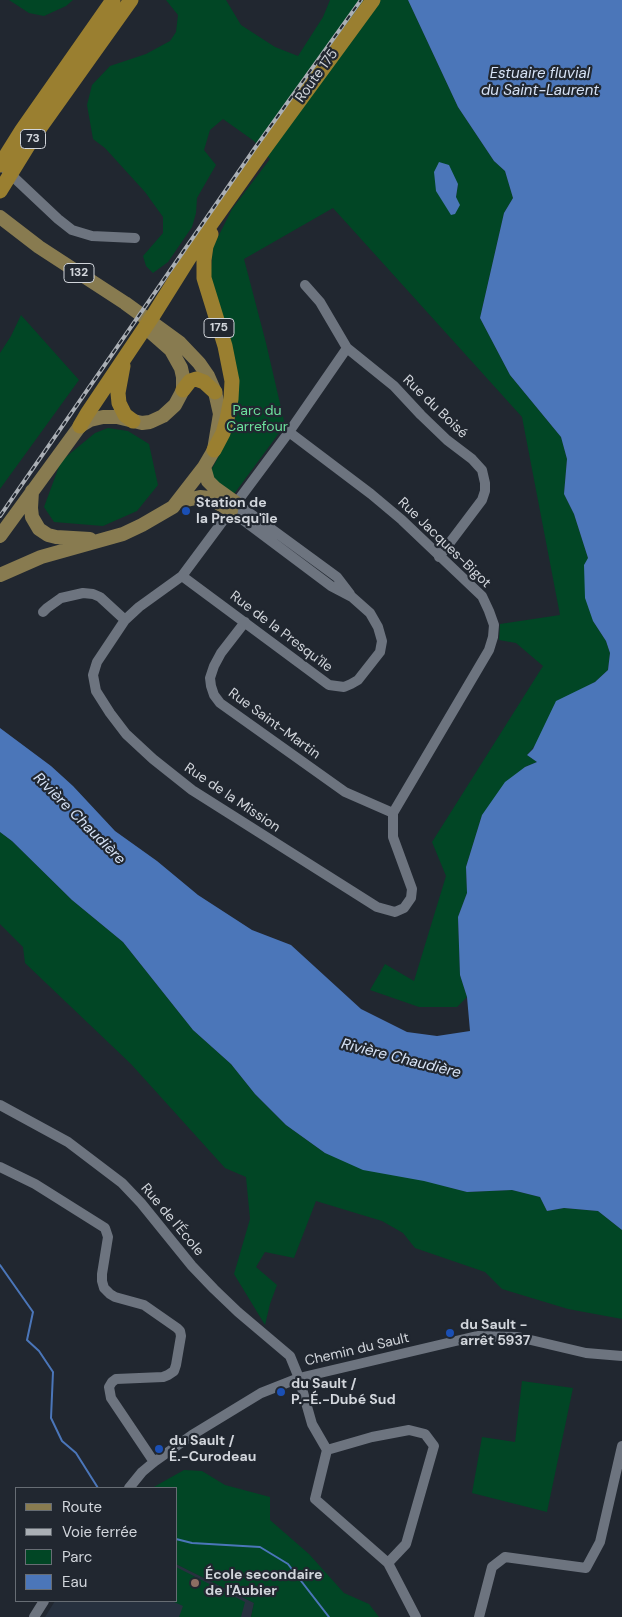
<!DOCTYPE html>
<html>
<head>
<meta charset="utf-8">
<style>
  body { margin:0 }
  #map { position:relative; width:622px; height:1617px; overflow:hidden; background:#212730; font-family:"DM Sans",sans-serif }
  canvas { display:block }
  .legend { position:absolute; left:15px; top:1487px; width:162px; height:115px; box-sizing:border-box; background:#212730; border:1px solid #676d74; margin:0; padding:6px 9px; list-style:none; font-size:15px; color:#d1d5db }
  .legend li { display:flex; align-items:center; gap:10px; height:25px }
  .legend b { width:25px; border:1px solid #676d74 }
</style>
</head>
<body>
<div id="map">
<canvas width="622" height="1617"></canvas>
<ul class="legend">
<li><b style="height:6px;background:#887b50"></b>Route</li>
<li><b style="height:6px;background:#aaafb5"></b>Voie ferrée</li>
<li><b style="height:14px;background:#014625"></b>Parc</li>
<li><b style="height:14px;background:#4b76b9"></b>Eau</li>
</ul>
</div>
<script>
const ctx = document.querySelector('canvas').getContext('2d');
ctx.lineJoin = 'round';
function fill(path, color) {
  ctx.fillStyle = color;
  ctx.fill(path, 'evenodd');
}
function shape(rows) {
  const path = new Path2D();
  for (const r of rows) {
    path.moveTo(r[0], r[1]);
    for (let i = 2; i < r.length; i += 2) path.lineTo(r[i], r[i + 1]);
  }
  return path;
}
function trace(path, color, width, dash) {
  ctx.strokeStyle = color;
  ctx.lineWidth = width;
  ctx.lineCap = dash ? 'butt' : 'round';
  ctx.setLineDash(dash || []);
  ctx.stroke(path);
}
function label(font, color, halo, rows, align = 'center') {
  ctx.font = font + ' "DM Sans",sans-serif';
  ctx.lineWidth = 4.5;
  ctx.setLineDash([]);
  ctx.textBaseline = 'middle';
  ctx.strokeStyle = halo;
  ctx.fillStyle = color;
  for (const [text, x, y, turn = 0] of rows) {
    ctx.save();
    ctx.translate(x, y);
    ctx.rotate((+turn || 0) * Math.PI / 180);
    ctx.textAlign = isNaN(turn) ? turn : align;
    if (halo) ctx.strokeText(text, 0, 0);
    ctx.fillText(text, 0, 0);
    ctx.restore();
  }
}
const built = shape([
  [176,1564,254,1603,251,1617,45,1617,55,1601,176,1601]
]);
const green = shape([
  [9,0,73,0,66,6,44,16,29,13],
  [166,0,226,0,241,25,275,47,298,56,323,17,330,0,408,0,458,107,494,161,505,171,513,198,504,213,480,318,510,375,561,437,567,459,564,494,574,514,588,558,593,621,606,641,610,653,608,670,595,682,584,688,527,755,537,762,525,767,482,815,466,867,467,893,458,917,460,975,467,997,457,1007,419,1007,370,990,385,964,414,981,446,876,432,842,543,666,516,643,499,640,500,624,560,615,522,417,333,208,244,259,266,343,285,425,234,494,216,486,210,472,220,454,232,415,210,280,213,247,232,209,270,159,254,141,223,119,210,130,204,150,216,165,197,198,196,213,192,227,168,262,153,273,146,266,143,256,163,233,163,217,145,192,105,148,93,139,87,105,92,85,110,66,146,54,170,41,176,32,178,15],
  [439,162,458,184,456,197,460,205],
  [21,315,79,380,0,489,0,353,11,336],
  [108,428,128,431,149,444,158,485,137,511,103,526,54,522,44,507,61,461,95,433],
  [0,832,12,841,72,900,123,942,193,1030,231,1064,255,1094,286,1125,325,1153,467,1192,512,1190,540,1197,547,1211,564,1208,598,1211,622,1230,622,1319,568,1309,502,1289,485,1272,415,1248,403,1233,382,1221,316,1201,294,1258,265,1252,256,1267,277,1285,270,1304,265,1325,234,1274,250,1219,246,1177,225,1168,131,1064,25,963,23,947,0,924],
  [522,1381,573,1388,547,1512,472,1493,482,1437,515,1442],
  [184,1470,202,1471,225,1485,270,1497,270,1520,309,1554,344,1593,369,1604,379,1617,251,1617,254,1603,176,1564,176,1488,152,1488],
  [176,1567,245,1602,241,1617,179,1617,183,1606,172,1601,176,1601]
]);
const water = shape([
  [408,0,622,0,622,1230,598,1211,564,1208,547,1211,540,1197,512,1190,467,1192,424,1181,363,1170,325,1153,286,1125,255,1094,231,1064,193,1030,123,942,72,900,12,841,0,832,0,728,51,766,73,786,115,831,157,861,198,895,252,930,291,945,361,1009,407,1032,437,1036,470,1031,467,997,460,975,458,917,467,893,466,867,482,815,505,782,525,767,537,762,527,755,533,749,556,701,595,682,608,670,610,653,606,641,593,621,585,598,584,565,588,558,574,514,564,494,567,459,561,437,510,375,480,318,504,213,513,198,505,171,494,161,458,107],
  [439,162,449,165,458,184,456,197,460,205,455,214,451,215,436,191,434,172]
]);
const stream = shape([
  [0,1265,33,1312,27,1340,39,1351,53,1372,51,1418,62,1441,76,1453,98,1488],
  [176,1539,192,1543,260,1547,288,1564,329,1617]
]);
const minor = shape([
  [6,170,58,219,72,230,92,236,135,238],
  [305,285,320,302,347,348,394,386,421,415,447,440,472,459,482,470,485,483,485,491,482,500,439,557],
  [289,432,371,494,402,520,482,596,489,611,494,625,493,637,489,650,393,813,393,837,412,889,411,898,404,908,395,912,377,907,192,790,153,759,126,734,110,713,96,691,93,675,97,662,125,620,139,607,182,576,289,432,347,348],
  [236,503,337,577,350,594],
  [182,576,329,685,344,687,351,684,358,680,380,652,382,641,378,627,370,613,352,597,331,586,231,511],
  [43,612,47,608,61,598,83,593,93,594,100,597,125,620],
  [245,622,221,653,214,666,210,678,211,686,214,695,220,703,345,792,393,813],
  [0,1105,68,1142,122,1183,141,1203,192,1266,214,1289,238,1312,290,1356,299,1378,312,1424,327,1450,315,1499,388,1563,416,1617],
  [0,1167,35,1184,105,1228,108,1237,102,1274,102,1281,104,1288,110,1294,115,1297,144,1305,177,1328,180,1331,181,1336,176,1365,174,1371,168,1375,163,1377,116,1379,112,1382,109,1387,111,1398,154,1462],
  [327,1450,372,1437,409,1430,425,1434,434,1446,406,1544,388,1563],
  [129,1488,142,1472,154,1462,192,1435,261,1393,299,1378,477,1336,518,1337,586,1353,622,1356],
  [34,1617,44,1601],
  [479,1617,492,1567,505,1557,586,1568,600,1542,622,1446]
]);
const major = shape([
  [0,217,39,247,125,303,180,343,199,363,208,376,215,392,220,414,214,450,204,467,173,507,142,525,123,534,41,557,0,575],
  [204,467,208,481,215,488,236,503],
  [32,491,31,508,32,517,39,529,48,535,56,537,90,539],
  [178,502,200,497,210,498,231,511],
  [0,536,80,426,90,420,103,417,117,417,142,423,150,422,163,416,175,405,183,390,183,377,181,368,171,350,146,328]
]);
const highway = shape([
  [0,165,22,130,113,0],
  [0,191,32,139,131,0],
  [211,234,206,246,204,260,204,278,225,346,232,381,231,399,227,419,223,433,214,450],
  [123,366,118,393,119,403,125,415,133,421],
  [183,390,190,381,196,379,204,382,215,392],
  [80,426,87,414,154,314,206,231,262,152,373,0]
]);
const rail = shape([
  [0,516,255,148,361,0]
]);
const markers = [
  [186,511,5,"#1a4fb4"],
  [450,1333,5,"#1a4fb4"],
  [281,1392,5,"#1a4fb4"],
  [159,1449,5,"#1a4fb4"],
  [195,1583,5,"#8d6e63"]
];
const shields = [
  [33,139,25],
  [79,273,30],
  [219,328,30]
];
const shieldNames = [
  ["73",33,139],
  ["132",79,273],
  ["175",219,328]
];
const streetNames = [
  ["Route 175",317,76,-54],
  ["Rue du Boisé",435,407,44],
  ["Rue Jacques-Bigot",444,543,44],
  ["Rue de la Presqu'île",281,632,37],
  ["Rue Saint-Martin",274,724,36],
  ["Rue de la Mission",232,798,34],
  ["Rue de l'École",172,1220,50],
  ["Chemin du Sault",357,1350,-13]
];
const parkNames = [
  ["Parc du",257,411],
  ["Carrefour",257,427]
];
const poiNames = [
  ["Station de",196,503],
  ["la Presqu'île",196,519],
  ["du Sault -",460,1325],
  ["arrêt 5937",460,1341],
  ["du Sault /",291,1384],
  ["P.-É.-Dubé Sud",291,1400],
  ["du Sault /",169,1441],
  ["É.-Curodeau",169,1457],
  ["École secondaire",205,1575],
  ["de l'Aubier",205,1591]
];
const waterNames = [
  ["Estuaire fluvial",540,74],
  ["du Saint-Laurent",540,91],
  ["Rivière Chaudière",79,819,45],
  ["Rivière Chaudière",401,1059,14]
];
fill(built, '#27313f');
fill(green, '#014625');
fill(water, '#4b76b9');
trace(stream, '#4b76b9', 2);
trace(minor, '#6d747f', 10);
trace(major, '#887b50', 14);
trace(highway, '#9a7f30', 15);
trace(rail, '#aaafb5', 4);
trace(rail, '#212730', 2, [5.5]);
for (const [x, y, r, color] of markers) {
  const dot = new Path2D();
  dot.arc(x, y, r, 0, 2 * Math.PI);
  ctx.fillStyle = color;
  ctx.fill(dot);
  trace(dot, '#212730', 2);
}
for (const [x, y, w] of shields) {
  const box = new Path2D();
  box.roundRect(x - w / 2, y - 9.5, w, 19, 4);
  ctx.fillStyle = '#212730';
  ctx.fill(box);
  trace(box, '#d1d5db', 1);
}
label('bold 12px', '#d1d5db', null, shieldNames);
label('14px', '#d1d5db', '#212730', streetNames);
label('14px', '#6ce09c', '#212730', parkNames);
label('bold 14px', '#d1d5db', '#212730', poiNames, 'left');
label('italic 15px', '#d6e2f5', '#212730', waterNames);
</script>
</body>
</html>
